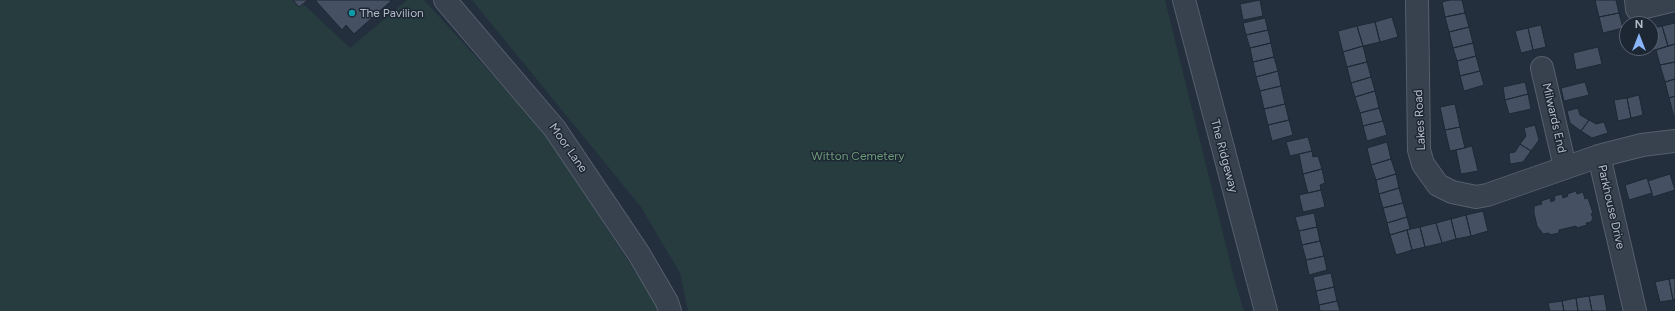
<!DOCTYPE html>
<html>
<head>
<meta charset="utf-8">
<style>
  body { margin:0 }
  #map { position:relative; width:1675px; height:311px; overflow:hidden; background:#242f3e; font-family:Figtree,sans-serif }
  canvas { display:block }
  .north { position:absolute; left:1619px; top:16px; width:40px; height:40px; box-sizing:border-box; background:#1d2633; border:1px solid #59626f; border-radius:50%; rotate:0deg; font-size:11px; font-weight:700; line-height:16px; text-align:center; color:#b4bcc9 }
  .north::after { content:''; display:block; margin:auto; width:14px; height:18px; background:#8ab4f8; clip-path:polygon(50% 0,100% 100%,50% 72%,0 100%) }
</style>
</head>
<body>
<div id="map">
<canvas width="1675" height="311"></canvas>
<div class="north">N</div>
</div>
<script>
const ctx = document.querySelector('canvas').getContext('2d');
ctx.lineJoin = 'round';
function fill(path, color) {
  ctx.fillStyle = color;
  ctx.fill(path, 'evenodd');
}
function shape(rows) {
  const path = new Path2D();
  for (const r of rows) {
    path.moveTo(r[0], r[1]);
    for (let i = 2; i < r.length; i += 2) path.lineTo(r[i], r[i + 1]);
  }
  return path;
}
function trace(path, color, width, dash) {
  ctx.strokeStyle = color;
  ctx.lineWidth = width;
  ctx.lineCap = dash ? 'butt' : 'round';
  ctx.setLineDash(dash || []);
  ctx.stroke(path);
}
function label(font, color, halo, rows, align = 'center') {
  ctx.font = font + ' Figtree,sans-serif';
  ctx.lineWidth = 3;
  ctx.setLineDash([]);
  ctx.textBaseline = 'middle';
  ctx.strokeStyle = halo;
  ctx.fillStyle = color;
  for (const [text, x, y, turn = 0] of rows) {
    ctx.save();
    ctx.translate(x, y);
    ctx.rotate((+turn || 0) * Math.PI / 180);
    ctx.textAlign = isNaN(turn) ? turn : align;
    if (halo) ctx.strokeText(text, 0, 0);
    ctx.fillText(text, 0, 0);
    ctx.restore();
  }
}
const green = shape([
  [0,0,299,0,350,48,407,0,424,0,541,128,661,311,0,311],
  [472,0,1165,0,1235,282,1244,311,688,311,680,273,641,207]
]);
const building = shape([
  [293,0,308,0,299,7,293,0],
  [315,0,390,0,391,1,354,34,346,25,342,30,315,0],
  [1260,0,1263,16,1243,20,1240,4,1260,0],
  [1450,0,1462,0,1465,13,1445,17,1442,2,1450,0],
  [1595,0,1616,0,1619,13,1599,17,1595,0],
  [1465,13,1469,27,1449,32,1445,17,1465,13],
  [1619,13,1623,28,1603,33,1599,17,1619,13],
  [1392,17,1398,37,1380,42,1375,22,1392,17],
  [1265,18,1268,30,1246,35,1243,23,1265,18],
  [1375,22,1380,42,1363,46,1357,26,1375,22],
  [1675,23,1675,44,1668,46,1662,26,1675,23],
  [1541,25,1546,47,1533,50,1528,28,1541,25],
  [1357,26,1363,46,1343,52,1338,31,1357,26],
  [1662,26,1668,46,1648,52,1647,48,1651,48,1651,29,1662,26],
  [1469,27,1473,43,1453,48,1449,32,1469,27],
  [1528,28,1533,50,1521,53,1515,31,1528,28],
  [1268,30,1271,43,1250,48,1246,35,1268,30],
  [1271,43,1274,57,1253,62,1250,48,1271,43],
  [1473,43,1476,56,1457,61,1453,48,1473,43],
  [1675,44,1675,62,1660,65,1656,50,1675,44],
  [1363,46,1367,62,1347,67,1343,52,1363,46],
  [1598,47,1602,64,1576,70,1573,53,1598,47],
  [1476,56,1480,71,1460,76,1457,61,1476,56],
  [1274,57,1278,71,1256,77,1253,62,1274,57],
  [1367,62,1371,77,1351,83,1347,67,1367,62],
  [1675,62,1675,79,1665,82,1660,65,1675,62],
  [1278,71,1281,86,1260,91,1256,77,1278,71],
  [1480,71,1484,85,1464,91,1460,76,1480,71],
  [1371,77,1375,91,1355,97,1351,83,1371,77],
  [1675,79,1675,96,1669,98,1665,82,1675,79],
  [1525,82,1528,94,1505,100,1503,87,1525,82],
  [1585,82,1589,95,1564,101,1561,88,1585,82],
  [1281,86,1285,104,1264,109,1260,91,1281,86],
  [1375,91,1379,108,1360,113,1355,97,1375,91],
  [1528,94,1531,109,1509,114,1505,100,1528,94],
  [1639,95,1643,115,1631,118,1627,98,1639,95],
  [1675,96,1675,116,1674,117,1669,98,1675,96],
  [1627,98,1631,118,1618,121,1614,100,1627,98],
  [1285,104,1289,120,1268,125,1264,109,1285,104],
  [1455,104,1460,127,1445,130,1440,107,1455,104],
  [1379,108,1383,121,1363,126,1360,113,1379,108],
  [1578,108,1580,115,1589,120,1581,131,1570,123,1567,111,1578,108],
  [1289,120,1293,135,1272,141,1268,125,1289,120],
  [1589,120,1596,124,1604,122,1608,133,1592,138,1581,131,1589,120],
  [1383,121,1387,135,1367,141,1363,126,1383,121],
  [1535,125,1539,140,1531,151,1520,144,1526,136,1524,128,1535,125],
  [1460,127,1465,148,1450,151,1445,130,1460,127],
  [1308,137,1312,151,1290,156,1286,142,1308,137],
  [1387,142,1391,159,1371,165,1367,148,1387,142],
  [1520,144,1531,151,1523,162,1510,164,1509,153,1515,152,1520,144],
  [1472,146,1478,171,1461,174,1456,150,1472,146],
  [1312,151,1313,157,1318,156,1322,169,1303,174,1299,154,1312,151],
  [1391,159,1396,174,1376,180,1371,165,1391,159],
  [1322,169,1325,183,1320,185,1321,190,1308,193,1303,174,1322,169],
  [1396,174,1399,188,1379,194,1376,180,1396,174],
  [1670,174,1675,190,1653,197,1648,181,1670,174],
  [1647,178,1652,193,1629,200,1625,185,1647,178],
  [1399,188,1403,203,1383,208,1379,194,1399,188],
  [1321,190,1325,207,1303,212,1299,195,1321,190],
  [1576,191,1577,194,1583,192,1585,199,1588,198,1593,213,1591,214,1593,218,1591,222,1586,223,1587,225,1577,228,1576,226,1559,230,1559,233,1550,235,1549,233,1543,234,1537,226,1534,213,1534,206,1542,204,1541,201,1550,198,1551,202,1555,200,1554,196,1562,194,1563,198,1568,196,1567,194,1576,191],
  [1403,203,1407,217,1387,223,1383,208,1403,203],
  [1483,211,1488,231,1471,236,1466,215,1483,211],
  [1314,213,1317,227,1299,231,1295,217,1314,213],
  [1466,215,1471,236,1456,239,1451,219,1466,215],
  [1407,217,1410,229,1390,235,1387,223,1407,217],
  [1451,219,1456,239,1442,243,1436,223,1451,219],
  [1436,223,1442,243,1425,247,1420,227,1436,223],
  [1317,227,1320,241,1302,245,1299,231,1317,227],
  [1420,227,1425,247,1412,250,1407,230,1420,227],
  [1407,230,1412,250,1396,255,1390,235,1407,230],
  [1320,241,1324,256,1306,260,1302,245,1320,241],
  [1324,256,1327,270,1309,275,1306,260,1324,256],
  [1331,273,1334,287,1316,291,1313,277,1331,273],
  [1675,278,1675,299,1673,300,1669,279,1675,278],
  [1669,279,1673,300,1660,302,1655,282,1669,279],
  [1334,287,1337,301,1319,305,1316,291,1334,287],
  [1604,294,1607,311,1592,311,1589,296,1604,294],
  [1589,296,1592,311,1578,311,1576,298,1589,296],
  [1576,298,1578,311,1564,311,1562,301,1576,298],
  [1337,301,1340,311,1320,311,1319,305,1337,301],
  [1562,301,1564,311,1550,311,1548,303,1562,301]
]);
const minor = shape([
  [445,0,555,129,639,254,667,302,670,311],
  [1184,0,1266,311],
  [1417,0,1419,150,1423,164,1438,185,1452,192,1476,197,1487,195,1599,156],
  [1636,0,1637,9,1675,0],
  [1542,68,1565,167],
  [1635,311,1599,156,1642,145,1675,141]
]);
const markers = [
  [352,13,4,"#0f9aa8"]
];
const poiNames = [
  ["The Pavilion",360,13]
];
const streetNames = [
  ["Milwards End",1554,118,77],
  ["Lakes Road",1420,120,-93],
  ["Moor Lane",568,148,55],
  ["The Ridgeway",1224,156,75],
  ["Parkhouse Drive",1611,207,77]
];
const parkNames = [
  ["Witton Cemetery",858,156]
];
fill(green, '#263c3f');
fill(building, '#455162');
trace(building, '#1f2835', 1);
trace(minor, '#565f6c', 24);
trace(minor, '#38414e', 22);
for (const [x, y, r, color] of markers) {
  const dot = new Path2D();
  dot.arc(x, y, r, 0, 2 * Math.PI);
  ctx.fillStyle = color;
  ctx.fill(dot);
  trace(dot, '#1d2633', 1.5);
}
label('12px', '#b4bcc9', '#1d2633', poiNames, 'left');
label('12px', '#b4bcc9', '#1d2633', streetNames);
label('12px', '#6b9a76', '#1d2633', parkNames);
</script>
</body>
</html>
